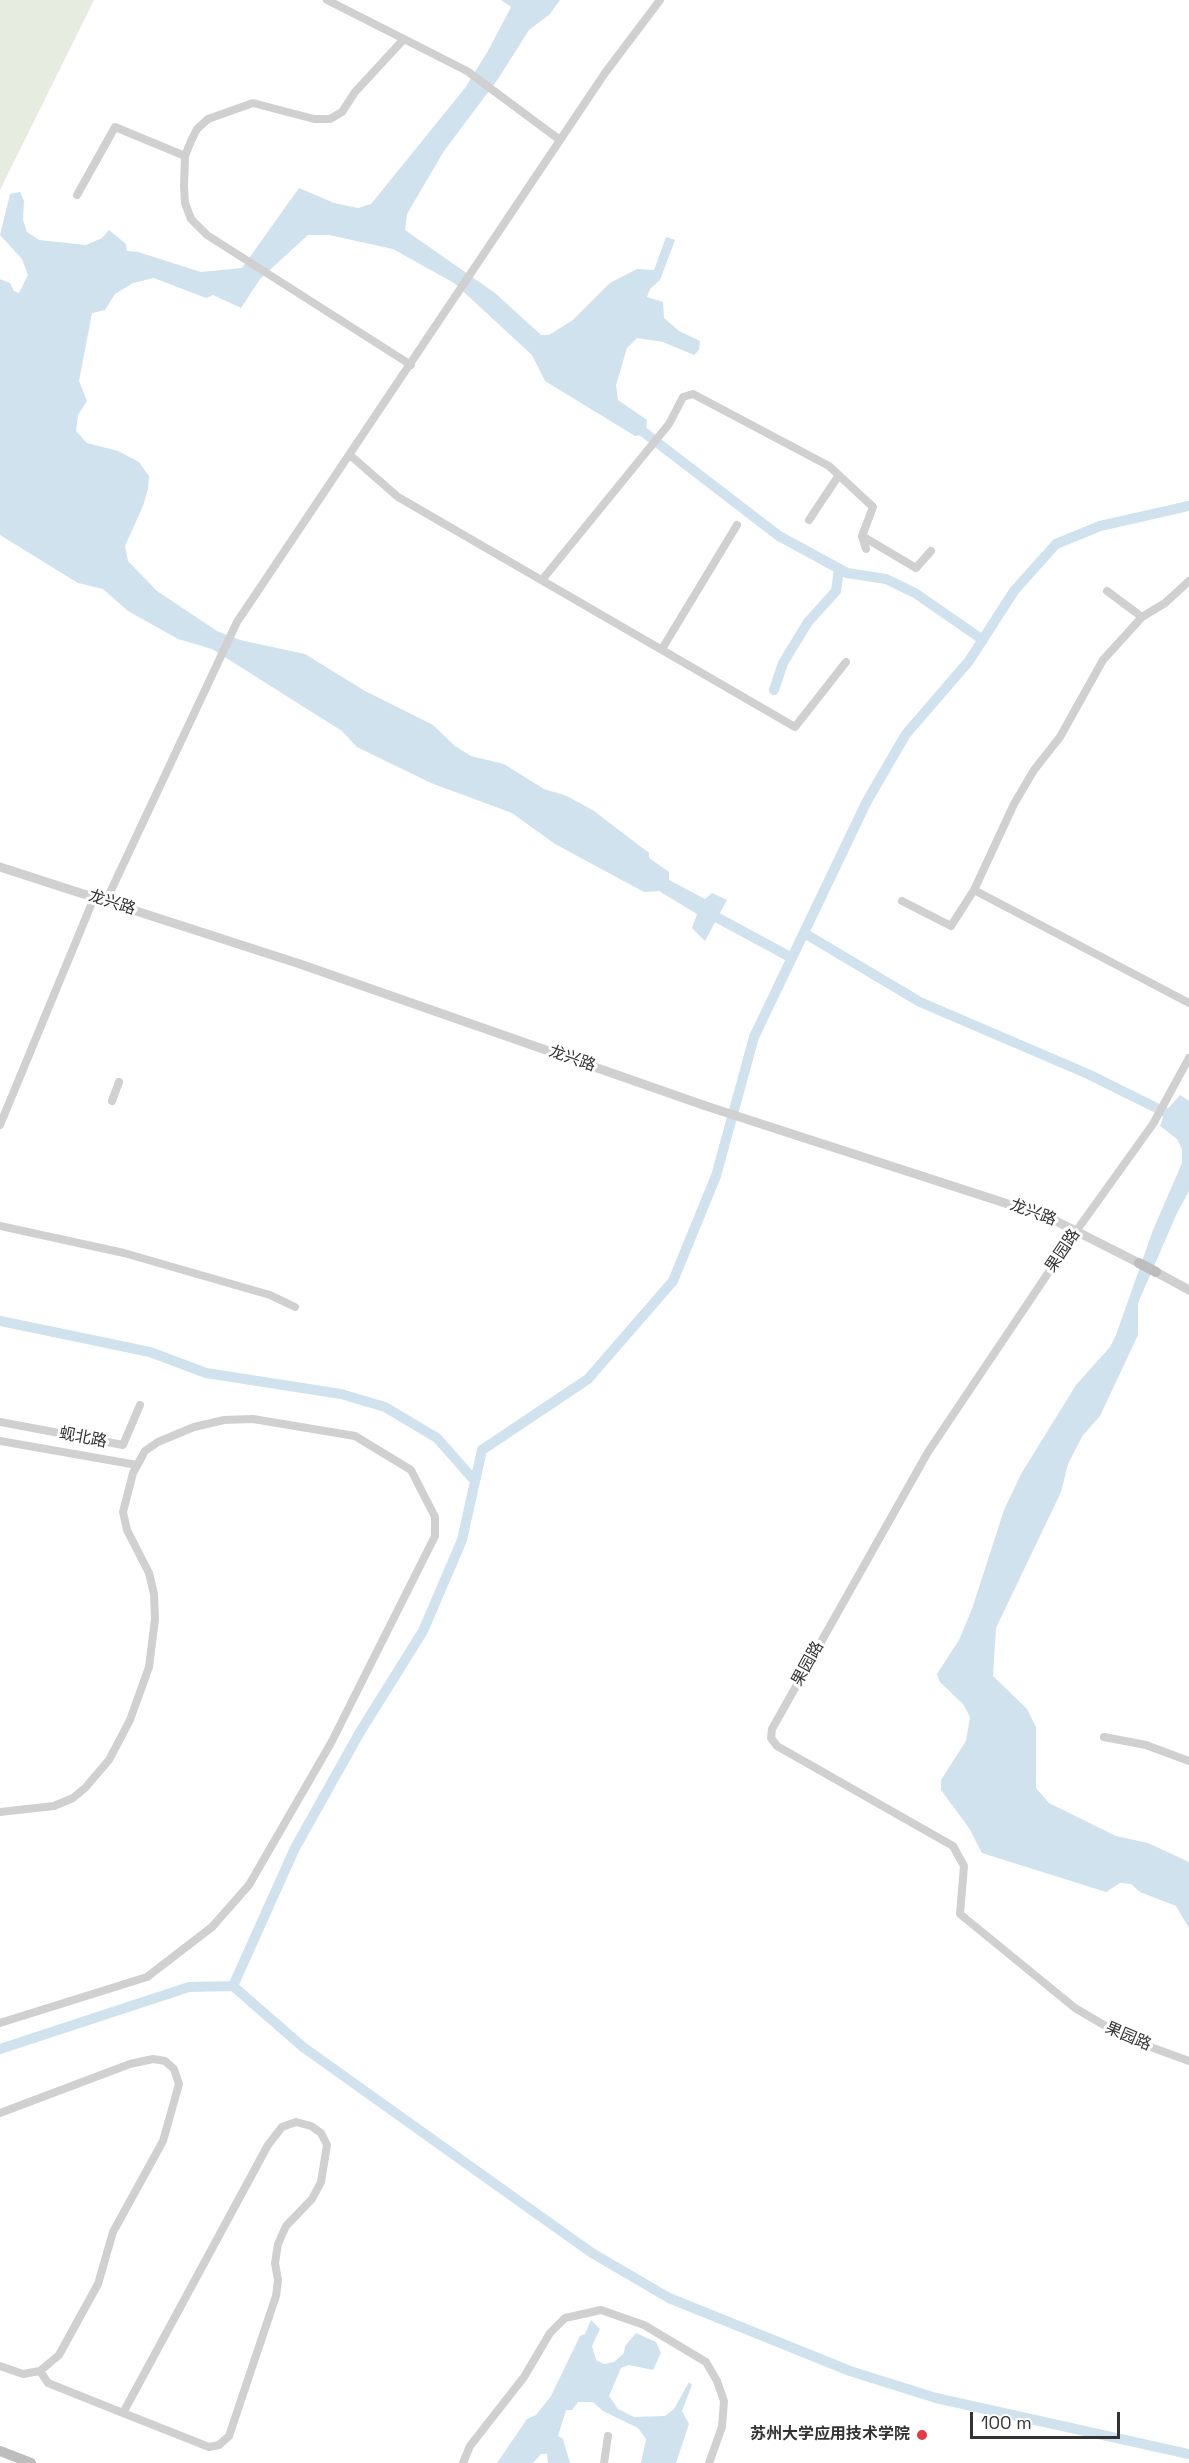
<!DOCTYPE html>
<html>
<head>
<meta charset="utf-8">
<style>
  body { margin:0 }
  #map { position:relative; width:1189px; height:2463px; overflow:hidden; background:#fff; font-family:"Space Grotesk",sans-serif }
  canvas { display:block }
  .scale { position:absolute; left:970px; top:2412px; width:150px; height:27px; box-sizing:border-box; border:3px solid #333; border-top:0; padding-left:8px; font-size:18px; line-height:21px; white-space:nowrap; color:#333; -webkit-text-stroke:4px #fff; paint-order:stroke }
</style>
</head>
<body>
<div id="map">
<canvas width="1189" height="2463"></canvas>
<div class="scale">100 m</div>
</div>
<script>
const ctx = document.querySelector('canvas').getContext('2d');
ctx.lineJoin = 'round';
function fill(path, color) {
  ctx.fillStyle = color;
  ctx.fill(path, 'evenodd');
}
function shape(rows) {
  const path = new Path2D();
  for (const r of rows) {
    path.moveTo(r[0], r[1]);
    for (let i = 2; i < r.length; i += 2) path.lineTo(r[i], r[i + 1]);
  }
  return path;
}
function trace(path, color, width, dash) {
  ctx.strokeStyle = color;
  ctx.lineWidth = width;
  ctx.lineCap = dash ? 'butt' : 'round';
  ctx.setLineDash(dash || []);
  ctx.stroke(path);
}
function label(font, color, halo, rows, align = 'center') {
  ctx.font = font + ' "Space Grotesk","Noto Sans SC",sans-serif';
  ctx.lineWidth = 6;
  ctx.setLineDash([]);
  ctx.textBaseline = 'middle';
  ctx.strokeStyle = halo;
  ctx.fillStyle = color;
  for (const [text, x, y, turn = 0] of rows) {
    ctx.save();
    ctx.translate(x, y);
    ctx.rotate((+turn || 0) * Math.PI / 180);
    ctx.textAlign = isNaN(turn) ? turn : align;
    if (halo) ctx.strokeText(text, 0, 0);
    ctx.fillText(text, 0, 0);
    ctx.restore();
  }
}
const green = shape([
  [0,0,94,0,0,190]
]);
const water = shape([
  [501,0,560,0,550,14,529,30,498,79,444,151,407,214,405,230,495,293,541,335,549,335,573,320,610,283,637,269,654,270,666,237,675,240,660,280,650,289,647,297,663,302,664,318,679,331,700,341,699,350,694,355,663,342,637,338,627,348,616,385,618,400,647,420,646,434,635,436,545,381,532,355,454,283,393,249,329,235,308,235,260,279,241,308,213,295,206,298,154,278,133,283,115,294,105,310,92,313,79,381,87,401,78,415,76,431,87,443,118,451,139,462,149,476,148,489,143,506,125,546,128,561,157,591,217,631,240,640,305,654,365,691,433,725,455,746,471,756,504,764,544,789,567,796,594,811,649,853,649,858,669,872,669,880,705,899,712,893,727,900,705,941,692,928,697,914,659,891,644,892,555,844,512,813,431,783,357,747,342,731,212,649,178,639,128,611,103,589,78,583,0,535,0,279,10,283,14,291,19,293,28,275,22,259,0,235,10,194,20,192,24,201,23,220,27,232,39,240,86,245,102,238,109,230,126,244,127,251,138,252,201,272,242,268,299,188,334,203,358,208,371,204,465,88,488,51,511,7],
  [1180,1095,1189,1101,1189,1191,1177,1213,1138,1303,1138,1335,1100,1416,1083,1435,1068,1464,1061,1492,996,1628,993,1676,1027,1709,1036,1727,1036,1788,1049,1803,1116,1836,1148,1843,1189,1862,1189,1928,1176,1906,1140,1892,1131,1884,1120,1883,1106,1892,982,1853,969,1828,941,1790,941,1780,966,1741,970,1717,963,1704,940,1682,937,1674,959,1640,972,1609,1004,1510,1021,1474,1076,1385,1110,1347,1116,1335,1153,1230,1182,1163,1182,1149,1177,1139,1160,1126,1165,1112],
  [591,2320,600,2329,592,2346,596,2360,604,2364,614,2362,624,2353,625,2346,636,2333,656,2342,661,2353,653,2370,629,2365,621,2368,609,2396,618,2409,634,2417,665,2416,674,2409,689,2382,692,2385,682,2411,689,2424,676,2463,641,2463,646,2439,638,2428,603,2411,593,2402,578,2402,572,2410,566,2410,558,2436,563,2439,570,2463,548,2463,547,2454,541,2454,533,2463,497,2463,527,2419,536,2415,551,2396,580,2336,585,2334]
]);
const canal = shape([
  [637,427,779,536,847,573,886,579,915,593,983,640],
  [774,690,783,663,808,622,836,591,839,569],
  [705,911,792,958],
  [804,933,920,1002,1088,1074,1189,1124],
  [0,1321,150,1352,206,1373,341,1394,385,1407,437,1438,475,1481],
  [233,1986,295,1848,360,1732,423,1631,462,1540,482,1450,588,1379,673,1281,716,1176,754,1037,867,801,906,734,969,661,1014,591,1056,544,1100,526,1189,506],
  [0,2049,189,1987,233,1986,303,2047,509,2194,592,2253,669,2298,850,2371,936,2398,1189,2454]
]);
const minor = shape([
  [327,0,467,71,560,140],
  [404,39,355,92,342,112,330,119,314,119,253,103,208,119,197,129,191,141,185,156,184,186,185,203,191,219,207,235,411,365],
  [77,195,115,127,185,156],
  [351,456,398,497,795,727,846,662],
  [809,520,839,475],
  [862,536,916,568,931,551],
  [542,580,669,424,683,397,693,394,829,466,873,507,862,536,866,549],
  [1189,581,1165,603,1142,617,1103,660,1060,737,1034,770,1014,804,974,890,1189,1003],
  [1107,591,1142,617],
  [662,649,737,525],
  [106,901,237,622,605,73,660,0],
  [902,901,951,926,974,890],
  [1189,1058,1153,1124,1077,1230,928,1452,772,1729,771,1738,777,1746,953,1846,964,1866,960,1914,1075,2008,1126,2038,1189,2061],
  [112,1101,119,1082],
  [0,1125,94,898],
  [0,1226,124,1253,270,1295,295,1307],
  [0,1422,123,1445,140,1405],
  [0,1441,137,1465],
  [1104,1737,1146,1745,1189,1761],
  [0,1812,54,1806,73,1798,85,1788,109,1760,130,1720,149,1667,155,1619,154,1594,149,1573,127,1530,123,1512,133,1473,145,1451,158,1442,194,1427,224,1420,253,1419,355,1436,411,1470,435,1517,435,1536,331,1743,249,1885,212,1927,147,1977,0,2023],
  [0,2113,130,2064,153,2059,165,2061,174,2069,179,2084,163,2141,113,2232,98,2284,59,2355,40,2371,23,2374,0,2366],
  [40,2371,48,2383,123,2413,209,2447,219,2445,229,2436,276,2296,278,2280,275,2263,278,2244,286,2226,312,2199,321,2182,327,2145,321,2133,311,2126,296,2122,282,2127,268,2145,123,2413],
  [463,2463,470,2446,524,2377,550,2333,565,2318,601,2310,644,2325,706,2362,717,2381,724,2401,722,2427,709,2463],
  [604,2463,608,2436]
]);
const tertiary = shape([
  [0,867,300,964,706,1106,1048,1217,1139,1263],
  [1156,1272,1189,1290]
]);
const secondary = shape([
  [1139,1263,1156,1272],
  [0,2451,31,2463]
]);
const markers = [
  [922,2435,6,"#e63946"]
];
const streetNames = [
  ["龙兴路",112,903,18],
  ["龙兴路",572,1059,19],
  ["龙兴路",1033,1213,20],
  ["果园路",1063,1251,-56],
  ["蚬北路",83,1438,11],
  ["果园路",808,1664,-61],
  ["果园路",1128,2037,23]
];
const poiNames = [
  ["苏州大学应用技术学院",910,2435]
];
fill(green, '#e6ecdf');
fill(water, '#cfe2ee');
trace(canal, '#cfe2ee', 10);
trace(minor, '#d0d0d0', 8);
trace(tertiary, '#d0d0d0', 9);
trace(secondary, '#bdbdbd', 10);
for (const [x, y, r, color] of markers) {
  const dot = new Path2D();
  dot.arc(x, y, r, 0, 2 * Math.PI);
  ctx.fillStyle = color;
  ctx.fill(dot);
  trace(dot, '#fff', 2);
}
label('16px', '#333', '#fff', streetNames);
label('bold 16px', '#333', '#fff', poiNames, 'right');
</script>
</body>
</html>
